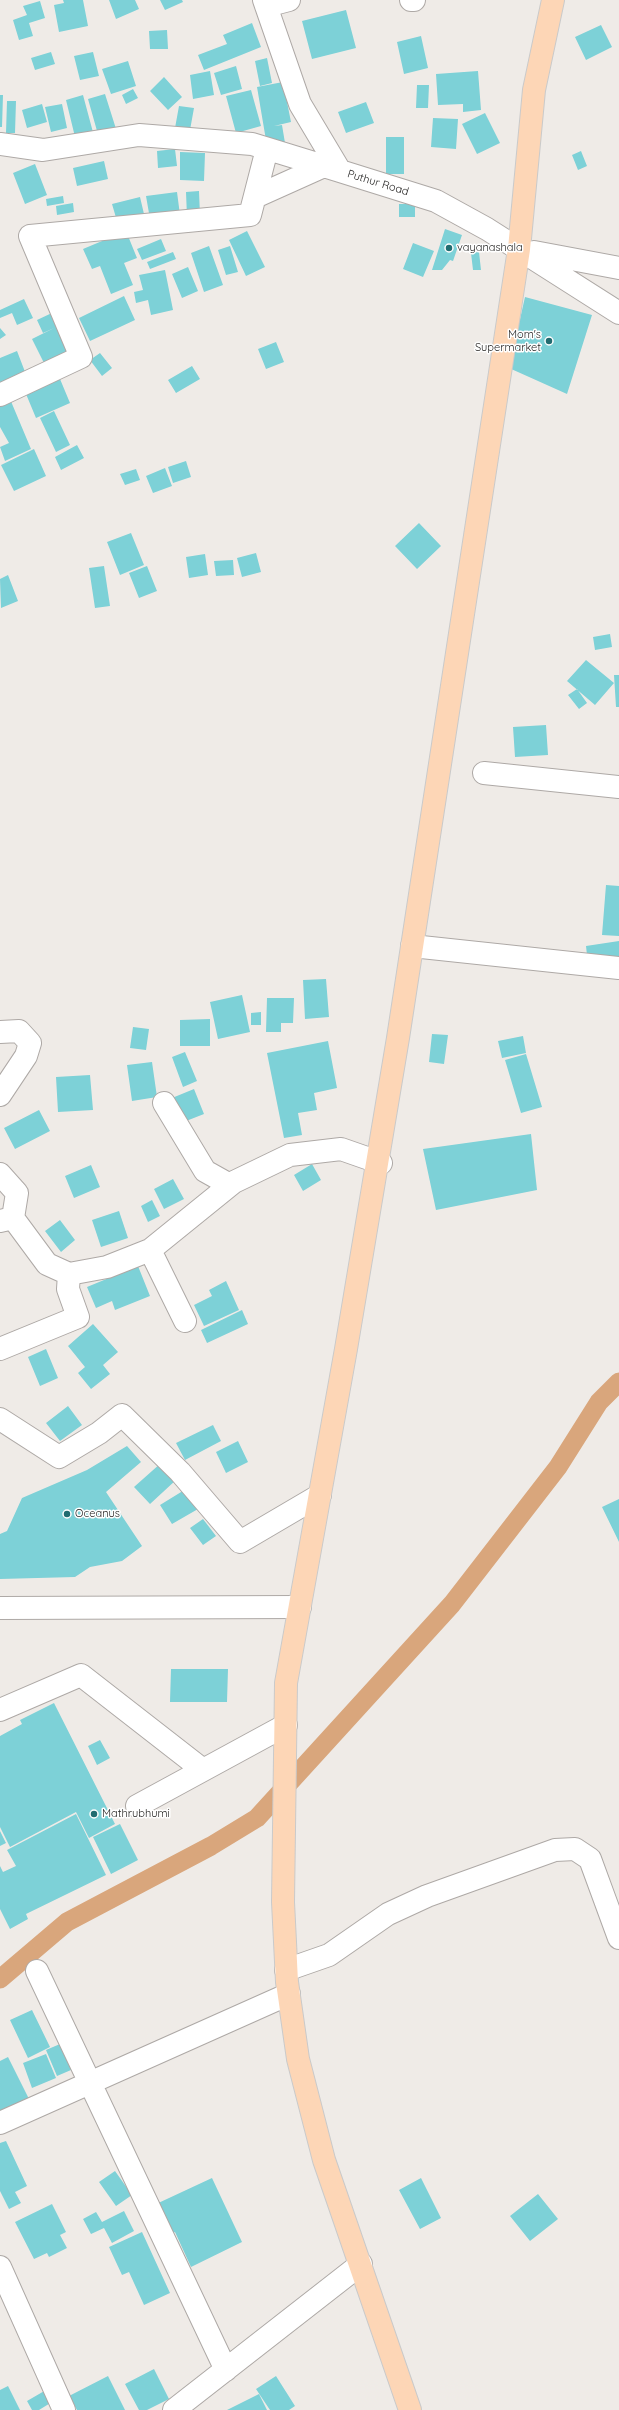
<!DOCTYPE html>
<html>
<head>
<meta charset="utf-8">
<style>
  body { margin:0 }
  canvas { display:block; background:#efebe7 }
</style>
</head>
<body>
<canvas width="619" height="2410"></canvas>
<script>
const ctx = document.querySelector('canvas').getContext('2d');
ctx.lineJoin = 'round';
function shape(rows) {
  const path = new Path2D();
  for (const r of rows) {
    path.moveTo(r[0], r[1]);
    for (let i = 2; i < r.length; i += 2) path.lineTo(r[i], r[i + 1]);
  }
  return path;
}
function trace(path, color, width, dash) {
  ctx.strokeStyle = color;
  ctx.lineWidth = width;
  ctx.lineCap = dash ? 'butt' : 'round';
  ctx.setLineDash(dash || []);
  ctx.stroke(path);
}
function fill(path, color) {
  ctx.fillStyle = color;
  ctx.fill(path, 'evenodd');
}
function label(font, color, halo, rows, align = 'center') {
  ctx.font = font + ' Quicksand,sans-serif';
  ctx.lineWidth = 3;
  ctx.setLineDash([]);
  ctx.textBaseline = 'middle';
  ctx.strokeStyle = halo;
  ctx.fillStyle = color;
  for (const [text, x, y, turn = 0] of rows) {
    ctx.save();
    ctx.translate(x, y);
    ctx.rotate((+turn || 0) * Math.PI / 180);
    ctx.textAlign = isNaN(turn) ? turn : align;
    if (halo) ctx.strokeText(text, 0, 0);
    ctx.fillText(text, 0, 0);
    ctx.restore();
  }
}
const canal = shape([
  [0,1979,67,1922,211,1846,257,1818,452,1604,558,1467,599,1402,619,1382]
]);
const building = shape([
  [63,0,83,0,88,26,59,32,54,5,64,3],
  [109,0,135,0,139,9,116,19],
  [160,0,182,0,183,2,165,10],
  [40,1,45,18,29,23,33,36,19,40,13,20,27,15,23,6],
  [346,10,356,48,312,59,302,21],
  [252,23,261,47,204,70,198,55,227,44,223,35],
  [601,25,612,47,586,60,575,37],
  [167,30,168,49,150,49,149,31],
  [421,36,428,68,404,74,397,42],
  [51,52,55,64,35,70,31,58],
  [93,52,99,76,80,80,74,56],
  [267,58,272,83,260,86,255,61],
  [128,61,136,86,111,94,102,69],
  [236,66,242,89,221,95,214,73],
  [210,71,214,95,193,99,190,75],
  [478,71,481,110,463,112,463,104,438,105,436,74],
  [164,77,182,97,168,110,150,91],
  [283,82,291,122,274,126,282,125,286,149,268,152,257,87],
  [417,85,429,85,428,108,416,108],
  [133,89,138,98,126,104,122,95],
  [251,90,261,126,236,133,226,96],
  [105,94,117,132,99,138,88,99],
  [0,95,3,95,2,127,0,127],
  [83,95,94,136,76,141,66,100],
  [7,101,16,101,15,133,6,133],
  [366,102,374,123,346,133,338,112],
  [42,104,47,122,27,128,22,110],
  [62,104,67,128,51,132,45,107],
  [179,106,194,108,190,130,175,128],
  [485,113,500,143,477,154,462,124],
  [433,118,458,119,456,149,431,147],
  [386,137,404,137,404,174,386,174],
  [175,149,177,166,158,168,157,151],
  [581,151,587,166,578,170,572,155],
  [180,152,205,153,204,181,180,180],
  [104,161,108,179,77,186,73,168],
  [35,164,47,195,25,204,13,173],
  [199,191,200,216,187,217,186,192],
  [177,192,180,215,150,219,146,196],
  [63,196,64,203,47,206,46,199],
  [140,197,144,214,117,221,112,204],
  [73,203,74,212,57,215,56,206],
  [399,204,415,204,415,217,399,217],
  [445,229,462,235,453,261,450,260,442,270,432,270],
  [126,231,137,258,124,263,133,285,111,294,100,266,92,269,83,249],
  [247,231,265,267,246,276,229,240],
  [161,239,166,251,142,260,137,249],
  [413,243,434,251,423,277,403,269],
  [209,246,223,285,204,292,191,253],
  [230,246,238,272,226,275,218,250],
  [173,252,176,259,150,269,147,262],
  [479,252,481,270,473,270,471,253],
  [188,267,198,291,182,298,172,274],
  [165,270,173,310,151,315,148,300,136,303,134,292,143,290,139,275],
  [124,296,135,320,90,341,79,318],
  [525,297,592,315,567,394,509,368],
  [24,299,33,318,17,325,12,313,0,318,0,310],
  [54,312,59,325,56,327,70,355,46,367,32,339,54,328,43,333,37,320],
  [0,328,6,335,0,339],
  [276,342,284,362,266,369,258,349],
  [17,351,27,377,0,389,0,358],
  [100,353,112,368,102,376,90,360],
  [192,366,200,379,176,393,168,380],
  [60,379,70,403,36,418,26,394],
  [10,399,31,449,5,461,0,447,9,443,0,427,0,404],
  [54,411,70,445,56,452,40,418],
  [77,445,84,458,61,470,55,457],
  [34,449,46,476,14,491,1,465],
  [186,461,191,477,173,483,168,467],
  [165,468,172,486,153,493,146,476],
  [136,469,140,480,125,485,120,474],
  [419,523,441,546,417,569,395,546],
  [131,533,144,565,120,575,107,542],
  [256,553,261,572,242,577,237,558],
  [205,554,208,575,189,578,186,557],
  [233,560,234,575,216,576,214,561],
  [104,566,110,606,95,608,89,568],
  [147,566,157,591,139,598,129,573],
  [8,575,18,601,1,608,0,579],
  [610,634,612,647,595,650,593,637],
  [586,660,614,683,595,705,567,681],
  [614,675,619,675,619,707,616,707],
  [577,689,587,703,579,709,568,695],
  [546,725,548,755,515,757,513,727],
  [606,885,619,886,619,936,602,935],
  [619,941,619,959,588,964,586,946],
  [326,979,329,1017,305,1019,303,980],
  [242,995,250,1032,218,1039,210,1002],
  [267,998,294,998,293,1023,281,1023,281,1032,266,1032],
  [261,1012,261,1025,251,1025,251,1013],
  [210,1019,210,1046,180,1046,180,1020],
  [133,1027,149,1029,146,1050,130,1048],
  [432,1034,448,1035,444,1064,429,1062],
  [523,1036,526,1053,502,1058,498,1041],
  [328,1041,337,1088,314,1093,317,1110,298,1113,302,1135,284,1138,267,1053],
  [185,1052,197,1081,183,1087,172,1057],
  [526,1054,542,1107,521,1113,505,1060],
  [152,1062,157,1097,132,1101,127,1065],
  [90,1075,93,1110,58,1112,56,1077],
  [194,1089,204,1114,181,1123,172,1098],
  [39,1110,50,1131,15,1149,4,1128],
  [531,1134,537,1190,436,1210,423,1149],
  [312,1164,321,1180,303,1191,294,1175],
  [91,1165,100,1187,74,1198,65,1176],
  [173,1179,184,1199,164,1209,154,1189],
  [152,1200,160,1216,148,1222,141,1206],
  [119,1211,128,1238,101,1247,92,1220],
  [60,1220,75,1240,61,1252,45,1231],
  [138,1266,150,1296,115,1310,112,1301,96,1308,87,1287],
  [226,1281,239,1310,204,1326,194,1305,212,1296,209,1290],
  [242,1310,248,1324,207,1343,201,1330],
  [93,1324,118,1352,103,1365,110,1374,91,1389,78,1373,85,1367,68,1346],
  [46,1349,58,1378,40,1386,28,1357],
  [68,1406,82,1425,60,1441,46,1423],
  [213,1425,221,1441,185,1460,176,1443],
  [238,1441,248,1462,226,1473,216,1452],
  [127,1446,141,1462,106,1492,142,1546,122,1561,90,1567,75,1577,0,1579,0,1534,7,1531,22,1498,87,1470],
  [161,1463,176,1480,150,1504,134,1487],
  [186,1489,198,1509,172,1524,160,1505],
  [619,1499,619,1542,602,1507],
  [203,1519,216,1536,203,1545,190,1528],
  [171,1669,228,1669,227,1702,170,1702],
  [54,1703,115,1824,89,1838,76,1812,10,1847,0,1827,0,1736,22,1724,20,1720],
  [100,1740,110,1758,97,1765,88,1746],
  [76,1814,106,1875,26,1914,28,1919,10,1929,0,1909,0,1866,3,1872,16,1866,7,1850],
  [120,1824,138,1860,111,1874,93,1837],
  [0,1831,6,1843,0,1846],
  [32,2010,50,2047,28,2058,10,2020],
  [60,2044,71,2070,57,2076,46,2050],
  [46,2054,56,2078,32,2088,23,2063],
  [8,2057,29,2099,0,2113,0,2061],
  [6,2141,27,2186,15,2192,21,2203,9,2209,0,2191,0,2143],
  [115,2171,132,2195,116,2206,99,2182],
  [212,2178,242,2242,191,2267,175,2232,169,2235,154,2205],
  [421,2178,441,2218,420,2229,399,2190],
  [538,2194,558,2219,530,2241,510,2216],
  [52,2204,66,2232,60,2235,67,2248,49,2257,47,2253,34,2259,15,2222],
  [124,2211,134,2231,112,2243,104,2228,91,2234,83,2219,96,2212,102,2222],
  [142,2232,170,2293,144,2305,129,2272,122,2275,109,2247],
  [154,2369,169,2399,147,2410,139,2410,125,2384],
  [108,2376,125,2410,77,2410,69,2396],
  [276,2376,295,2406,289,2410,270,2410,256,2389],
  [8,2386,20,2410,0,2410,0,2390],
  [46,2390,52,2402,39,2410,32,2410,27,2401],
  [259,2394,267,2410,227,2410]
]);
const minor = shape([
  [264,0,300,104,340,171,436,201,487,229,619,313],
  [411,0,414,0],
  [266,6,289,0],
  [0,144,43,150,139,135,252,144,340,171],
  [255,197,324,166],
  [534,252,619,268],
  [0,395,81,357,30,236,250,215,267,149],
  [484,773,619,787],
  [412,946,619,968],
  [0,1032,19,1031,30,1043,26,1056,0,1095],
  [164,1103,205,1171,230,1185],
  [0,1174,17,1193,13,1218],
  [0,1221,13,1218,47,1264,69,1274,107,1267,150,1250,234,1182,290,1155,341,1149,381,1163],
  [150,1250,185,1321],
  [0,1349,78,1317,68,1289,69,1274],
  [0,1419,59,1457,99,1433,122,1415,180,1472,240,1542,320,1495],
  [0,1608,300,1607],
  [0,1710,81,1675,203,1770],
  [137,1806,286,1725],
  [286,1970,329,1955,388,1914,427,1896,555,1850,575,1849,590,1859,619,1938],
  [37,1971,226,2370],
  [0,2123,289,1994],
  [0,2267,64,2410],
  [174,2410,361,2264]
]);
const major = shape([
  [410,2410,324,2160,298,2059,287,1982,283,1902,286,1683,346,1349,398,1038,519,249,534,90,553,0]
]);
const markers = [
  [449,248,4,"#216c71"],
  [549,341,4,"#216c71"],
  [67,1514,4,"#216c71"],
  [94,1814,4,"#216c71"]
];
const streetNames = [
  ["Puthur Road",378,183,17]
];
const poiNames = [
  ["vayanashala",457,248],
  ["Mom's",541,335,"right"],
  ["Supermarket",541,348,"right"],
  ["Oceanus",75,1514],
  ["Mathrubhumi",102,1814]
];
trace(canal, '#d9a67c', 19);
fill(building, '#7dd1d7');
trace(minor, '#aea9a6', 24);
trace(major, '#cacaca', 24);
trace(minor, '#fff', 22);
trace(major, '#fdd6b6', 22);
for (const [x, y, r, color] of markers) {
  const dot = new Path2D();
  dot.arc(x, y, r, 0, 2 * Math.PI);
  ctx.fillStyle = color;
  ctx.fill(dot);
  trace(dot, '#fff', 1.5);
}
label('11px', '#242322', '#fff', streetNames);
label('11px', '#242322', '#fff', poiNames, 'left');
</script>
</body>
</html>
